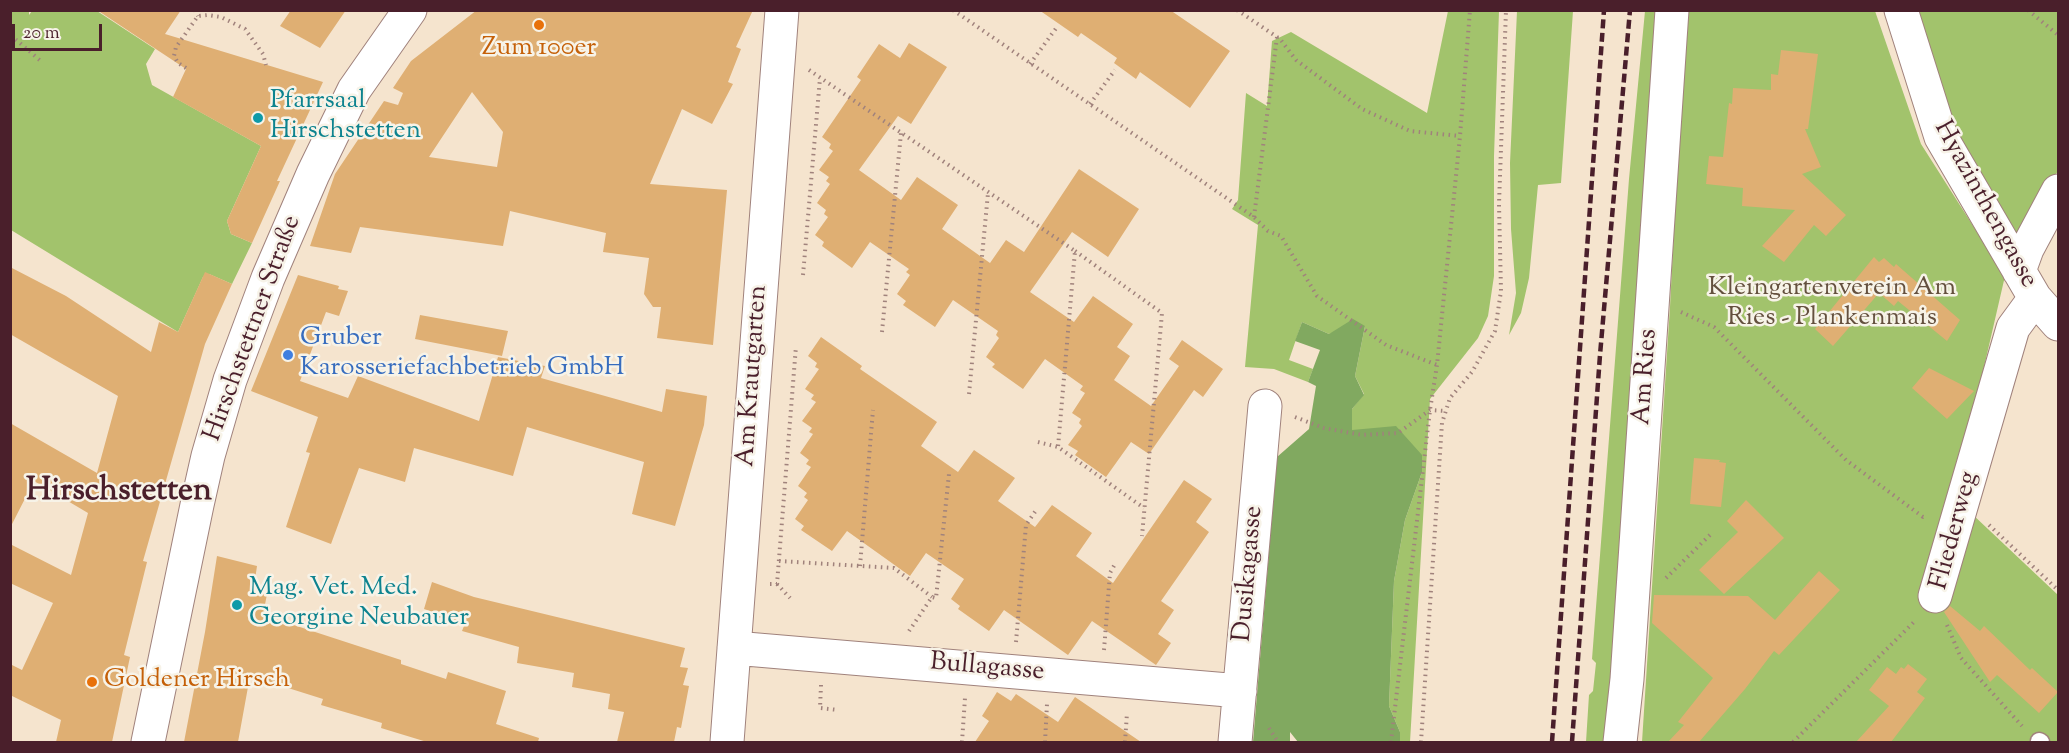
<!DOCTYPE html>
<html>
<head>
<meta charset="utf-8">
<style>
  body { margin:0 }
  #map { position:relative; width:2069px; height:753px; overflow:hidden; background:#f5e4ce; font-family:"Sorts Mill Goudy",serif }
  canvas { display:block }
  .frame { position:absolute; inset:0; border:12px solid #4a1f2b; pointer-events:none }
  .scale { position:absolute; left:12px; top:24px; width:90px; height:27px; box-sizing:border-box; border:3px solid #4a1f2b; border-top:0; padding-left:8px; font-size:18px; line-height:21px; white-space:nowrap; color:#4a1f2b; -webkit-text-stroke:4px #f7f3e8; paint-order:stroke }
</style>
</head>
<body>
<div id="map">
<canvas width="2069" height="753"></canvas>
<div class="frame"></div>
<div class="scale">20 m</div>
</div>
<script>
const ctx = document.querySelector('canvas').getContext('2d');
ctx.lineJoin = 'round';
function fill(path, color) {
  ctx.fillStyle = color;
  ctx.fill(path, 'evenodd');
}
function shape(rows) {
  const path = new Path2D();
  for (const r of rows) {
    path.moveTo(r[0], r[1]);
    for (let i = 2; i < r.length; i += 2) path.lineTo(r[i], r[i + 1]);
  }
  return path;
}
function trace(path, color, width, dash) {
  ctx.strokeStyle = color;
  ctx.lineWidth = width;
  ctx.lineCap = dash ? 'butt' : 'round';
  ctx.setLineDash(dash || []);
  ctx.stroke(path);
}
function label(font, color, halo, rows, align = 'center') {
  ctx.font = font + ' "Sorts Mill Goudy",serif';
  ctx.lineWidth = 5;
  ctx.setLineDash([]);
  ctx.textBaseline = 'middle';
  ctx.strokeStyle = halo;
  ctx.fillStyle = color;
  for (const [text, x, y, turn = 0] of rows) {
    ctx.save();
    ctx.translate(x, y);
    ctx.rotate((+turn || 0) * Math.PI / 180);
    ctx.textAlign = isNaN(turn) ? turn : align;
    if (halo) ctx.strokeText(text, 0, 0);
    ctx.fillText(text, 0, 0);
    ctx.restore();
  }
}
const green = shape([
  [10,11,29,11,29,15,32,11,97,11,155,49,146,64,152,85,261,146,227,221,231,234,252,243,232,284,209,274,203,277,178,332,11,230],
  [1448,11,1499,11,1494,156,1494,276,1488,316,1478,338,1430,399,1410,742,1400,742,1400,732,1389,706,1394,581,1405,520,1422,472,1352,430,1352,409,1364,394,1355,376,1365,326,1329,334,1302,322,1289,360,1313,369,1308,382,1274,369,1245,367,1258,225,1232,209,1238,200,1246,93,1267,106,1272,41,1291,32,1427,113],
  [1517,11,1573,11,1561,183,1538,185,1529,278,1521,313,1509,335,1516,293,1511,229,1510,163],
  [1645,11,1667,11,1613,742,1586,742,1589,695,1593,691,1596,663,1592,659,1629,179],
  [1685,11,1875,11,1921,144,2005,276,1954,497,2058,595,2058,742,2050,742,2038,732,2030,742,1642,742,1670,307],
  [1906,11,2058,11,2058,171,2013,240,1933,87]
]);
const forest = shape([
  [1353,319,1365,326,1355,376,1364,395,1352,409,1352,430,1396,426,1422,455,1422,472,1405,520,1394,581,1389,706,1400,732,1400,742,1298,742,1290,732,1290,742,1253,742,1277,457,1309,429,1316,386,1308,382,1320,350,1295,341,1302,322,1329,334]
]);
const building = shape([
  [97,10,181,10,165,34,323,82,277,181,280,181,252,243,231,234,227,221,261,146,173,97,186,69],
  [291,10,346,10,320,48,280,26],
  [477,10,753,10,736,47,741,49,728,82,733,84,712,124,682,109,650,184,727,190,713,345,657,338,661,307,653,307,644,294,649,258,603,252,606,233,510,211,503,246,360,227,351,253,310,246,335,174,384,101,398,105,403,93,393,88,411,61],
  [472,92,503,132,497,167,429,157],
  [1039,10,1170,10,1230,51,1190,108,1140,72,1136,79,1114,63,1117,58,1081,33,1078,37],
  [909,43,947,67,911,124,898,116,859,170,901,200,917,177,958,205,942,229,990,263,1006,240,1024,252,1079,169,1139,209,1108,257,1072,232,1030,292,1074,322,1093,296,1133,324,1117,347,1130,356,1114,380,1151,406,1179,366,1169,359,1182,340,1223,369,1203,397,1194,390,1149,454,1131,442,1106,477,1075,455,1078,451,1068,445,1082,426,1079,423,1081,419,1072,413,1085,393,1080,390,1083,386,1045,359,1023,389,992,367,995,364,986,357,999,338,996,335,998,331,953,300,935,327,903,305,906,301,897,294,910,275,906,272,909,269,870,242,852,268,822,246,824,242,815,235,828,217,824,214,826,210,817,203,830,184,826,181,829,177,819,170,833,151,829,148,831,144,822,137,861,80,857,77,879,44,900,58],
  [1781,50,1818,54,1808,129,1805,129,1821,167,1802,174,1846,215,1826,236,1814,225,1784,262,1762,246,1795,210,1742,206,1743,188,1706,184,1709,156,1723,157,1729,103,1732,104,1733,88,1771,90,1771,74,1778,75],
  [1874,257,1879,262,1884,258,1894,267,1896,264,1960,320,1947,341,1898,301,1894,306,1879,293,1833,346,1815,329],
  [10,267,66,296,151,352,159,322,178,332,205,272,232,284,205,344,143,561,147,562,124,655,130,657,112,742,56,742,61,720,10,695,10,664,22,670,53,603,10,583,10,544,71,575,88,513,34,481,10,528,10,423,97,473,118,396,10,334],
  [298,275,339,286,338,289,348,291,339,316,326,312,300,381,348,398,358,376,479,421,498,357,545,366,541,378,662,412,666,389,707,396,704,425,675,526,632,514,644,462,527,427,513,476,414,448,405,482,359,468,331,544,286,527,310,453,306,452,318,417,251,391],
  [420,315,508,331,502,356,415,339],
  [821,337,862,366,860,369,937,422,921,446,958,472,974,450,1015,478,998,501,1035,527,1052,505,1092,533,1076,556,1113,583,1184,480,1212,499,1196,522,1209,532,1161,601,1174,610,1158,634,1171,643,1156,665,1092,621,1068,655,1004,610,989,631,958,609,960,606,951,599,964,579,926,553,910,576,847,531,832,551,801,530,804,526,795,519,808,500,804,497,807,493,798,486,811,467,806,464,809,460,800,453,813,434,809,432,812,428,802,421,816,402,811,399,814,395,805,389,819,369,815,367,817,363,808,356],
  [1929,368,1974,391,1947,419,1912,388],
  [1694,458,1720,460,1719,462,1726,463,1721,507,1690,504],
  [1746,500,1784,538,1724,594,1699,570,1738,532,1727,521],
  [217,556,257,566,253,593,267,594,263,615,401,660,401,664,446,679,448,672,506,691,496,724,539,738,538,742,427,742,381,728,382,723,321,705,323,699,250,676,238,742,184,742,205,632],
  [1819,571,1840,590,1779,655,1774,651,1745,689,1699,742,1668,742,1684,725,1678,722,1713,678,1652,623,1654,595,1748,596,1775,620],
  [432,582,474,597,685,648,680,667,688,668,683,685,689,686,681,728,677,727,674,742,617,742,624,712,608,709,610,694,572,687,574,673,517,663,519,647,462,631,464,626,432,615,433,612,424,609],
  [1950,606,1980,631,1984,626,2030,670,2032,668,2058,692,2039,713,1997,675,1990,682,1944,612],
  [1908,664,1927,679,1917,692,1925,698,1891,742,1856,742,1889,706,1869,690,1887,667,1896,674,1901,667,1904,669],
  [997,692,1011,701,1016,694,1058,722,1075,697,1141,742,975,742,989,721,982,716]
]);
const path = shape([
  [195,10,198,16],
  [953,10,1254,217,1268,231,1281,236,1317,296,1386,345,1437,365],
  [1237,10,1280,39,1296,60,1362,109,1410,131,1460,136],
  [2028,10,2058,35],
  [10,29,14,38,42,62],
  [1030,64,1057,27],
  [186,68,178,63,174,56,176,47,198,16,208,15,221,17,245,29,263,54,266,65],
  [809,70,1075,251,1058,447],
  [1090,104,1115,70],
  [1254,217,1277,37],
  [1075,251,1162,313,1142,536],
  [803,275,820,78],
  [1681,312,1714,327,1846,460,1923,517,1927,515],
  [882,332,901,133],
  [969,394,988,193],
  [1295,417,1324,428,1362,435,1398,433,1430,410,1446,411],
  [1038,442,1058,447,1144,508],
  [1989,525,2058,590],
  [779,561,894,568,932,597],
  [860,566,873,410],
  [1666,578,1713,532],
  [770,584,777,584,796,346],
  [777,584,790,598],
  [1947,625,1961,658,2022,726],
  [909,631,932,597,936,598,949,474],
  [1016,642,1026,525,1037,509],
  [1104,650,1110,573,1115,564],
  [821,685,820,708,838,710],
  [1269,728,1278,742],
  [962,742,965,698],
  [1045,742,1047,704],
  [1125,742,1127,713],
  [1391,742,1430,410,1437,365,1460,136,1470,10],
  [1421,742,1442,423,1450,398,1472,372,1495,331,1501,291,1499,204,1506,10],
  [1793,742,1916,620]
]);
const lane = shape([
  [2039,741,2041,742]
]);
const street = shape([
  [1901,10,1941,137,2035,298,2058,324],
  [2019,271,2027,249,2058,191],
  [1935,596,2013,328,2035,298],
  [734,648,1240,691],
  [727,742,782,10],
  [1235,742,1265,406],
  [1620,742,1627,679,1672,10]
]);
const secondary = shape([
  [148,742,197,505,208,456,230,380,268,278,313,174,354,90,410,10]
]);
const rail = shape([
  [1552,742,1604,10],
  [1572,742,1600,355,1630,10]
]);
const markers = [
  [539,25,6,"#e8710a"],
  [258,118,6,"#0f9aa8"],
  [288,355,6,"#3f7fe0"],
  [237,605,6,"#0f9aa8"],
  [92,682,6,"#e8710a"]
];
const foodNames = [
  ["Zum 100er",539,50],
  ["Goldener Hirsch",104,682,"left"]
];
const cultureNames = [
  ["Pfarrsaal",270,103],
  ["Hirschstetten",270,133],
  ["Mag. Vet. Med.",249,590],
  ["Georgine Neubauer",249,620]
];
const streetNames = [
  ["Hyazinthengasse",1984,205,61],
  ["Hirschstettner Straße",254,329,-70],
  ["Am Krautgarten",754,376,-86],
  ["Am Ries",1647,377,-86],
  ["Fliederweg",1956,531,-75],
  ["Dusikagasse",1250,574,-85],
  ["Bullagasse",987,669,5]
];
const parkNames = [
  ["Kleingartenverein Am",1832,290],
  ["Ries - Plankenmais",1832,320]
];
const shopNames = [
  ["Gruber",300,340],
  ["Karosseriefachbetrieb GmbH",300,370]
];
const districtNames = [
  ["Hirschstetten",119,494]
];
fill(green, '#a2c36c');
fill(forest, '#81a960');
fill(building, '#dfaf73');
trace(lane, '#a0827c', 19);
trace(street, '#a0827c', 35);
trace(secondary, '#a0827c', 35);
trace(path, '#a0827c', 4, [1.5, 4.5]);
trace(lane, '#fff', 16);
trace(street, '#fff', 33);
trace(secondary, '#fff', 33);
trace(rail, '#4a1f2b', 4.5, [9, 4.5]);
for (const [x, y, r, color] of markers) {
  const dot = new Path2D();
  dot.arc(x, y, r, 0, 2 * Math.PI);
  ctx.fillStyle = color;
  ctx.fill(dot);
  trace(dot, '#f7f3e8', 2);
}
label('26px', '#c56008', '#f7f3e8', foodNames);
label('26px', '#0d838f', '#f7f3e8', cultureNames, 'left');
label('26px', '#4a1f2b', '#f7f3e8', streetNames);
label('26px', '#64503e', '#f7f3e8', parkNames);
label('26px', '#366cbe', '#f7f3e8', shopNames, 'left');
label('bold 32px', '#4a1f2b', '#f7f3e8', districtNames);
</script>
</body>
</html>
